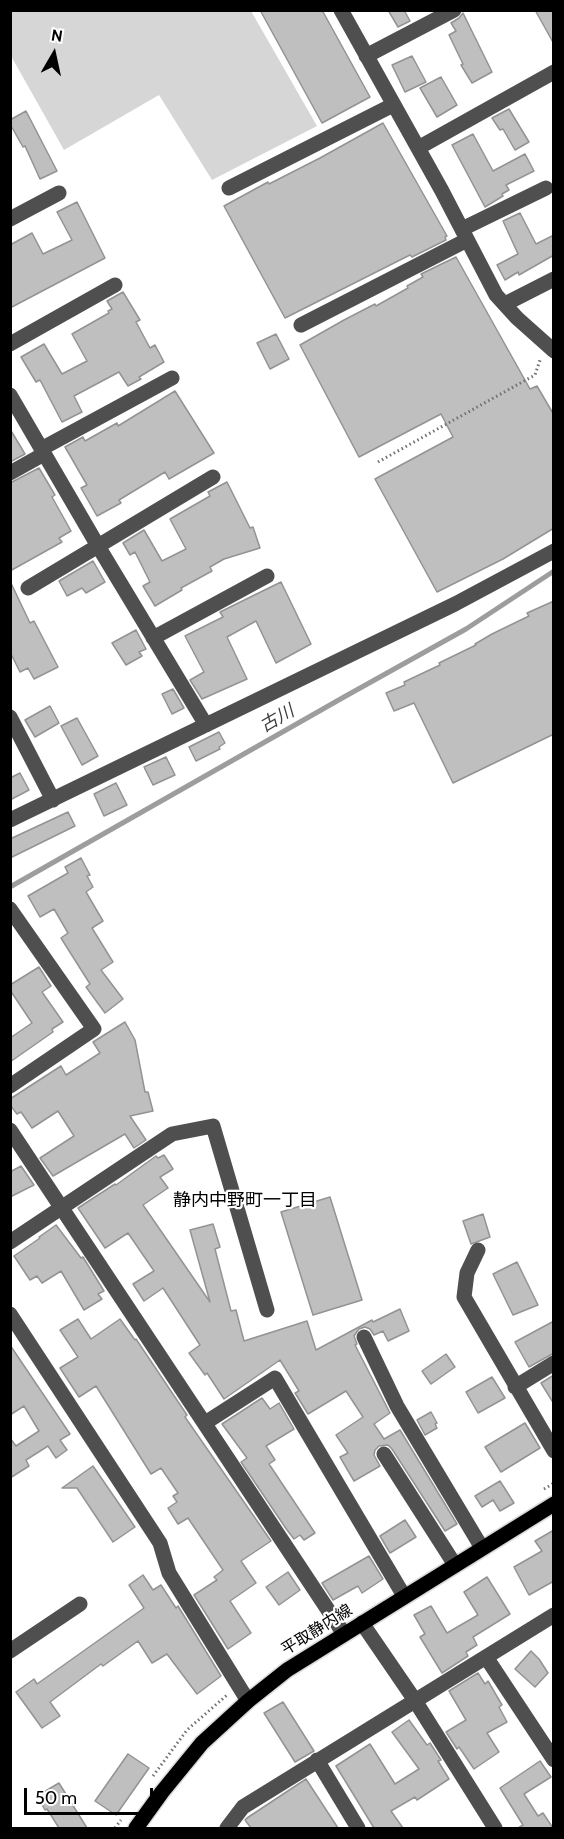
<!DOCTYPE html>
<html>
<head>
<meta charset="utf-8">
<style>
  body { margin:0 }
  #map { position:relative; width:564px; height:1839px; overflow:hidden; background:#fff; font-family:Cabin,sans-serif }
  canvas { display:block }
  .frame { position:absolute; inset:0; border:12px solid #000; pointer-events:none }
  .north { position:absolute; left:24px; top:24px; width:60px; height:60px; -webkit-text-stroke:4px #fff; paint-order:stroke; rotate:9deg; font-size:16px; font-weight:700; line-height:24px; text-align:center; color:#000 }
  .north::after { content:''; display:block; margin:auto; width:21px; height:27px; background:#000; clip-path:polygon(50% 0,100% 100%,50% 72%,0 100%) }
  .scale { position:absolute; left:24px; top:1788px; width:129px; height:27px; box-sizing:border-box; border:3px solid #000; border-top:0; padding-left:8px; font-size:18px; line-height:21px; white-space:nowrap; color:#000; -webkit-text-stroke:4px #fff; paint-order:stroke }
</style>
</head>
<body>
<div id="map">
<canvas width="564" height="1839"></canvas>
<div class="frame"></div>
<div class="north">N</div>
<div class="scale">50 m</div>
</div>
<script>
const ctx = document.querySelector('canvas').getContext('2d');
ctx.lineJoin = 'round';
function fill(path, color) {
  ctx.fillStyle = color;
  ctx.fill(path, 'evenodd');
}
function shape(rows) {
  const path = new Path2D();
  for (const r of rows) {
    path.moveTo(r[0], r[1]);
    for (let i = 2; i < r.length; i += 2) path.lineTo(r[i], r[i + 1]);
  }
  return path;
}
function trace(path, color, width, dash) {
  ctx.strokeStyle = color;
  ctx.lineWidth = width;
  ctx.lineCap = dash ? 'butt' : 'round';
  ctx.setLineDash(dash || []);
  ctx.stroke(path);
}
function label(font, color, halo, rows, align = 'center') {
  ctx.font = font + ' Cabin,"Noto Sans JP",sans-serif';
  ctx.lineWidth = 4.5;
  ctx.setLineDash([]);
  ctx.textBaseline = 'middle';
  ctx.strokeStyle = halo;
  ctx.fillStyle = color;
  for (const [text, x, y, turn = 0] of rows) {
    ctx.save();
    ctx.translate(x, y);
    ctx.rotate((+turn || 0) * Math.PI / 180);
    ctx.textAlign = isNaN(turn) ? turn : align;
    if (halo) ctx.strokeText(text, 0, 0);
    ctx.fillText(text, 0, 0);
    ctx.restore();
  }
}
const green = shape([
  [10,11,251,11,317,126,212,180,159,95,64,150,11,56]
]);
const stream = shape([
  [10,887,344,697,466,629,554,571]
]);
const building = shape([
  [260,10,322,10,370,97,322,123,260,10],
  [388,10,404,10,410,21,398,27,388,10],
  [535,10,554,10,554,44,535,10],
  [463,13,492,72,472,83,461,65,463,64,449,35,456,31,451,23,459,18,463,13],
  [412,56,426,82,405,92,392,65,412,56],
  [441,77,457,105,437,117,420,88,441,77],
  [509,109,529,142,515,150,503,129,500,130,492,118,509,109],
  [26,111,57,171,40,179,25,146,23,147,10,124,10,120,26,111],
  [383,123,447,236,445,237,446,240,412,257,410,255,400,260,285,318,224,206,268,182,269,184,320,158,383,123],
  [473,134,493,171,525,154,534,171,506,185,509,190,502,194,503,196,485,207,452,145,473,134],
  [77,202,105,258,10,308,10,245,32,233,43,254,72,240,57,212,77,202],
  [520,213,536,244,554,235,554,255,519,275,518,272,505,280,497,265,518,254,503,221,520,213],
  [456,257,530,389,537,386,554,415,554,528,503,559,437,592,375,479,453,437,441,414,359,457,300,345,344,320,375,304,376,306,408,288,407,286,423,277,421,274,456,257],
  [123,292,140,320,136,322,150,348,155,345,164,362,139,377,141,379,128,386,119,372,74,396,82,412,62,422,40,380,36,382,21,357,44,344,62,374,87,361,72,334,109,313,108,311,112,309,107,301,123,292],
  [276,334,289,359,270,369,257,343,276,334],
  [175,391,214,453,169,479,165,472,119,500,121,503,97,516,81,488,87,485,65,447,83,437,85,441,117,423,118,426,175,391],
  [10,429,25,454,10,462,10,429],
  [39,468,55,495,52,497,71,531,59,538,62,542,10,571,10,483,39,468],
  [227,482,250,528,253,527,260,548,224,559,210,567,212,571,181,588,182,590,155,606,143,586,150,582,135,552,130,555,123,543,144,530,162,561,186,549,170,519,210,496,208,492,227,482],
  [93,561,105,582,86,593,82,588,67,596,59,581,93,561],
  [10,581,30,623,34,621,58,667,34,679,28,668,20,672,10,652,10,581],
  [281,582,311,644,276,663,256,621,227,637,247,679,202,699,190,680,204,672,185,636,223,617,220,612,281,582],
  [554,601,554,734,453,783,414,703,394,711,386,693,405,685,404,682,440,665,439,663,476,645,475,644,492,634,529,616,527,613,554,601],
  [136,630,146,649,139,652,142,656,126,665,112,643,136,630],
  [173,689,184,708,172,714,162,694,173,689],
  [50,706,59,723,35,737,25,720,50,706],
  [77,718,98,756,82,765,61,726,77,718],
  [219,732,225,743,219,747,220,749,196,761,189,747,219,732],
  [166,757,175,775,153,785,144,767,166,757],
  [20,773,29,790,10,800,10,778,20,773],
  [116,783,127,805,104,816,94,794,116,783],
  [68,812,75,826,10,858,10,839,68,812],
  [81,858,90,875,87,876,93,887,86,892,103,921,92,928,113,962,101,970,123,999,105,1013,86,987,90,984,61,938,68,933,54,909,40,917,28,896,68,873,65,867,81,858],
  [39,967,51,986,42,992,63,1022,52,1029,53,1032,10,1062,10,1038,32,1023,10,990,10,985,39,967],
  [125,1022,135,1040,145,1092,148,1092,153,1111,130,1116,146,1140,134,1148,125,1134,53,1176,40,1158,74,1136,58,1111,32,1128,21,1112,17,1114,10,1105,10,1099,61,1066,66,1075,100,1053,93,1042,125,1022],
  [164,1155,173,1169,160,1177,168,1188,143,1205,210,1302,190,1230,213,1224,220,1247,215,1249,231,1311,236,1310,244,1341,307,1321,316,1350,372,1320,373,1322,400,1309,409,1331,388,1341,383,1331,374,1335,370,1329,365,1327,359,1329,354,1336,357,1344,355,1345,390,1413,374,1424,384,1439,400,1430,457,1524,445,1531,392,1449,388,1445,379,1446,375,1450,374,1455,380,1466,354,1481,340,1457,348,1453,336,1435,363,1417,346,1391,308,1414,295,1393,299,1391,280,1360,224,1399,207,1373,205,1375,189,1353,200,1345,163,1288,144,1301,133,1284,154,1271,128,1233,105,1248,78,1208,115,1184,116,1185,156,1156,158,1158,164,1155],
  [21,1166,34,1185,10,1197,10,1172,21,1166],
  [330,1197,362,1300,313,1315,281,1212,330,1197],
  [483,1214,490,1237,471,1244,463,1221,483,1214],
  [56,1225,81,1258,83,1257,104,1291,98,1294,102,1299,84,1310,61,1271,42,1283,37,1276,30,1280,14,1256,40,1238,39,1237,56,1225],
  [517,1262,538,1305,513,1315,493,1274,517,1262],
  [78,1319,91,1339,120,1319,135,1340,136,1339,187,1415,185,1417,271,1541,241,1561,256,1583,230,1601,251,1633,228,1649,194,1595,217,1580,214,1577,223,1570,188,1518,178,1524,168,1508,177,1502,173,1496,178,1493,161,1468,151,1474,96,1386,79,1397,60,1368,78,1357,60,1330,78,1319],
  [554,1321,554,1353,529,1367,515,1342,554,1321],
  [10,1345,70,1434,60,1440,67,1450,56,1458,48,1446,26,1460,29,1466,10,1478,10,1438,16,1446,39,1431,24,1406,10,1415,10,1345],
  [446,1354,455,1367,431,1384,422,1371,446,1354],
  [554,1375,554,1404,541,1383,554,1375],
  [492,1377,505,1398,478,1413,466,1392,492,1377],
  [262,1398,270,1409,279,1403,294,1429,266,1446,275,1460,269,1464,315,1533,304,1540,300,1535,294,1539,287,1530,241,1462,247,1458,222,1424,262,1398],
  [431,1412,437,1423,435,1424,437,1428,425,1435,417,1420,431,1412],
  [525,1423,540,1448,501,1472,485,1447,525,1423],
  [93,1466,135,1527,113,1542,77,1488,62,1488,93,1466],
  [500,1481,514,1503,500,1511,493,1500,482,1507,475,1496,500,1481],
  [405,1520,416,1537,390,1553,380,1536,405,1520],
  [554,1530,554,1581,529,1595,514,1567,542,1551,535,1541,554,1530],
  [369,1556,383,1579,362,1593,358,1586,333,1600,322,1583,369,1556],
  [288,1572,300,1590,279,1605,266,1587,288,1572],
  [143,1575,153,1590,161,1585,176,1608,178,1606,221,1676,197,1694,167,1654,152,1663,138,1641,103,1666,101,1664,50,1702,60,1716,42,1728,16,1692,34,1679,37,1684,144,1608,129,1585,143,1575],
  [487,1577,510,1614,473,1637,477,1645,466,1652,468,1656,442,1673,420,1637,425,1634,414,1615,431,1606,447,1633,478,1615,464,1592,487,1577],
  [531,1651,539,1659,548,1673,535,1687,515,1669,531,1651],
  [478,1673,485,1684,488,1681,502,1705,499,1707,507,1722,487,1733,499,1752,474,1769,459,1747,457,1749,446,1732,466,1720,449,1691,478,1673],
  [283,1702,314,1751,295,1762,264,1713,283,1702],
  [409,1720,427,1745,430,1743,441,1760,438,1761,449,1779,417,1800,415,1797,391,1811,403,1828,374,1828,336,1766,370,1744,395,1784,419,1769,392,1732,409,1720],
  [128,1754,149,1768,116,1815,95,1801,128,1754],
  [540,1761,551,1777,524,1794,538,1816,543,1813,553,1828,518,1828,523,1825,500,1788,540,1761],
  [306,1779,338,1828,251,1828,245,1820,247,1818,306,1779],
  [59,1783,87,1828,59,1828,47,1809,45,1810,37,1796,59,1783]
]);
const path = shape([
  [378,462,535,375,540,360],
  [544,1489,554,1483],
  [153,1776,187,1730,227,1695],
  [115,1828,121,1820]
]);
const minor = shape([
  [341,10,442,191,496,295,517,318,554,351],
  [366,56,454,10],
  [418,148,554,72],
  [229,188,393,105],
  [10,219,59,193],
  [462,229,546,188],
  [505,304,554,279],
  [301,325,467,240],
  [10,344,115,285],
  [10,395,98,546,206,725],
  [41,449,172,378],
  [10,473,44,454],
  [28,588,213,477],
  [153,638,267,576],
  [10,717,53,800],
  [10,820,455,604,554,551],
  [10,909,94,1029,10,1086],
  [10,1130,344,1634],
  [10,1242,172,1134,213,1126,267,1310],
  [478,1250,467,1273,464,1297,554,1451],
  [10,1314,160,1543,169,1573,248,1701],
  [364,1337,397,1406,482,1548],
  [515,1387,554,1363],
  [205,1423,275,1378,404,1596],
  [384,1454,455,1565],
  [362,1623,414,1699,495,1828],
  [10,1651,80,1604],
  [486,1657,554,1760],
  [317,1760,358,1828],
  [227,1828,243,1807,554,1615]
]);
const major = shape([
  [136,1828,162,1792,202,1743,248,1701,287,1670,554,1504]
]);
const streetNames = [
  ["平取静内線",317,1630,-32]
];
const waterNames = [
  ["古川",277,719,-30]
];
const neighbourhoodNames = [
  ["静内中野町一丁目",245,1201]
];
fill(green, '#d6d6d6');
trace(stream, '#9d9d9d', 5);
fill(building, '#bfbfbf');
trace(building, '#939393', 1.5);
trace(major, '#dbdbdb', 18);
trace(path, '#717171', 3, [1.5, 3]);
trace(minor, '#4f4f4f', 15);
trace(major, '#000', 15);
label('16px', '#000', '#fff', streetNames);
label('italic 18px', '#3e3e3e', '#fff', waterNames);
label('18px', '#000', '#fff', neighbourhoodNames);
</script>
</body>
</html>
